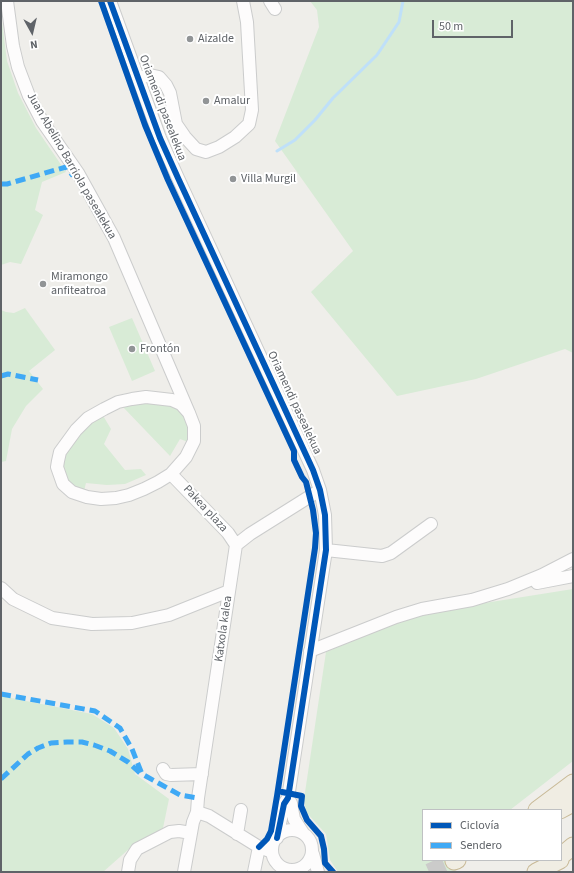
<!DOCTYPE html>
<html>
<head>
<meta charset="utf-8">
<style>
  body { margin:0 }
  #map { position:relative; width:574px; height:873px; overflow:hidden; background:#efeeea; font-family:"Source Sans 3",sans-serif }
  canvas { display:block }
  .frame { position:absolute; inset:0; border:2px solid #5f6368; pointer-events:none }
  .legend { position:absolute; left:422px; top:809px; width:140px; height:52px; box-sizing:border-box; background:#fff; border:1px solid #bfc1c3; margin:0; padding:5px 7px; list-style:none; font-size:12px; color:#5f6368 }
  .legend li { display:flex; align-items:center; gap:8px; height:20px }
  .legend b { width:20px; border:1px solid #bfc1c3 }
  .north { position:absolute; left:12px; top:12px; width:40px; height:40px; -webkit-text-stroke:3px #fff; paint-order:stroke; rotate:172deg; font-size:11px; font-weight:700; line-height:16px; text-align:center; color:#5f6368 }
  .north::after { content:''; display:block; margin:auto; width:14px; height:18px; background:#5f6368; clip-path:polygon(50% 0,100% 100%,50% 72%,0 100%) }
  .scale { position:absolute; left:432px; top:20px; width:81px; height:18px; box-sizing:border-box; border:2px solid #5f6368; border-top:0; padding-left:5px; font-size:12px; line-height:14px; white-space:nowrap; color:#5f6368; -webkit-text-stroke:3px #fff; paint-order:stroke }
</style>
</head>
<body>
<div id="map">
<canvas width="574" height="873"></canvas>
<div class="frame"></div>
<ul class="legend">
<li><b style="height:5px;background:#0057b8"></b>Ciclovía</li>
<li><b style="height:5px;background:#3fa9f5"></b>Sendero</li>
</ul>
<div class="north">N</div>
<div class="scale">50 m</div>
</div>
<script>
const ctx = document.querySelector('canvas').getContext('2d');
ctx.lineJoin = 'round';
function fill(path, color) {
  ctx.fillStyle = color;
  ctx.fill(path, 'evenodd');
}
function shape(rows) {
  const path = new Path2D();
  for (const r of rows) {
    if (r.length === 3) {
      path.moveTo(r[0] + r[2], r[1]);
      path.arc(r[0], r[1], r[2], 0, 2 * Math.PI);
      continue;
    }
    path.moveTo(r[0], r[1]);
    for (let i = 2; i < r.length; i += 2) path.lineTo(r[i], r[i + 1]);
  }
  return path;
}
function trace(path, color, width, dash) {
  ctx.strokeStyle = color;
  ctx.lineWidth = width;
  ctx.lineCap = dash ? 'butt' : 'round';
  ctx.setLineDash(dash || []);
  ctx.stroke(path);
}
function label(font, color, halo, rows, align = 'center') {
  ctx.font = font + ' "Source Sans 3",sans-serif';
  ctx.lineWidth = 4;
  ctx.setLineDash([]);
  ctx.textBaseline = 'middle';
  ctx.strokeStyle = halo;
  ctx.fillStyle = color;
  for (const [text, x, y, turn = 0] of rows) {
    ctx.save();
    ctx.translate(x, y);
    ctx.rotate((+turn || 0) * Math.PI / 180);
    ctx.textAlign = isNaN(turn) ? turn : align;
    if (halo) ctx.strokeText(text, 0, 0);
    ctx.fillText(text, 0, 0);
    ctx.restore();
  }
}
const green = shape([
  [310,1,573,1,573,353,565,349,476,379,397,396,311,292,353,251,275,141,319,27,317,10],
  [1,14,7,61,18,93,36,128,66,172,42,182,35,210,43,215,21,264,10,262,1,265],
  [25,308,55,350,29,371,43,389,26,406,12,429,6,461,1,462,1,310,6,312,14,313],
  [132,318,155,371,132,381,109,327],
  [154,401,172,405,183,412,190,433,188,442,180,439,170,456,122,406],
  [102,414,111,429,104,444,125,470,141,469,146,475,125,484,107,485,86,483,84,491,74,486,67,480,63,470,64,458,85,425],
  [573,589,573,761,510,810,423,810,423,860,451,860,456,872,338,872,330,860,326,834,306,812,304,799,326,652,369,634,428,612],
  [1,696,92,714,114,728,128,749,135,774,169,799,163,828,129,849,103,872,1,872]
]);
const stream = shape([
  [277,151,295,140,315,120,333,98,377,55,399,22,403,1]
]);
const highwayTunnel = shape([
  [429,872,454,861]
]);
const minor = shape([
  [7,1,13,46,18,67,29,96,42,121,78,173,114,238,189,413],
  [110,1,160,138,178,178,313,470,320,490,325,515,326,550,288,798,284,804,277,838],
  [270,1,275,9],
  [139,78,150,75,159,77,166,85,170,93,176,124,185,137,196,149,206,152,219,147,235,137,249,124,252,110,247,22,243,1],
  [146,397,172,400,181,404,189,413,194,426,194,441,186,457,171,474,158,482,144,489,129,495,116,498,101,499,87,497,72,492,63,484,57,467,58,461,60,452,76,430,88,418,104,409,118,402,132,399,146,397],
  [171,474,228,533,236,545],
  [326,550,382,556,391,553,431,524],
  [537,583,573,576],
  [1,588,13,599,52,618,92,624,132,623,169,615,229,591],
  [310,651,396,617,422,609,472,600,508,589,542,575,573,559],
  [163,769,166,774,171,775,202,774],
  [288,798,291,803,294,819,303,833],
  [197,812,209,816,259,847,272,852],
  [292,850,20],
  [237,834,241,810],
  [313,854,318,872],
  [128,872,130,860,137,849,170,832,179,831,191,833],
  [184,872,193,822,197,812,198,798,236,545,250,534,320,490],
  [254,872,259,847]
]);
const highway = shape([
  [537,810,573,783],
  [560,810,573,803],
  [561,856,573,846],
  [454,861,457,860],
  [536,872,560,860]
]);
const quiet = shape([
  [1,184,7,184,66,167,73,176],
  [1,376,8,374,38,380],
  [1,694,95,711,120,728,132,749,142,774,180,795,198,798],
  [1,779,28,754,38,748,51,743,67,742,82,742,94,745,110,751,128,762,140,773]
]);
const cycleway = shape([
  [101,1,145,125,168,180,294,451,294,460,302,477,306,482,313,510,316,533,315,548,277,796,271,831,267,839,259,847],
  [110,1,160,138,178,178,313,470,320,490,325,515,326,550,288,798,284,804,277,838],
  [282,792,302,796,301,806,307,820,321,836,324,849,325,863,333,872]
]);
const markers = [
  [190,39,4,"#919496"],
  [206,101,4,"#919496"],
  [233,179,4,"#919496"],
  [43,284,4,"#919496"],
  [132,349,4,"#919496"]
];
const poiNames = [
  ["Aizalde",198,39],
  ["Amalur",214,101],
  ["Villa Murgil",241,179],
  ["Miramongo",51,277],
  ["anfiteatroa",51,291],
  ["Frontón",140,349]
];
const streetNames = [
  ["Oriamendi pasealekua",162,108,69],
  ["Juan Abelino Barriola pasealekua",71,166,60],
  ["Oriamendi pasealekua",294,403,65],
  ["Pakea plaza",205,509,47],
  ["Katxola kalea",224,629,-82]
];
fill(green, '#d8ebd6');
trace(stream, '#bfe0f9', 3);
trace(highwayTunnel, '#cbcbca', 17, [17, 8]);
trace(minor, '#cbcccc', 14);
trace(highway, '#c8b996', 19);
trace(minor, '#fdfcfc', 12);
trace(highway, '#f0ede3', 17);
trace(quiet, '#3fa9f5', 5, [10, 5]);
trace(cycleway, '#0057b8', 6);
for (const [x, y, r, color] of markers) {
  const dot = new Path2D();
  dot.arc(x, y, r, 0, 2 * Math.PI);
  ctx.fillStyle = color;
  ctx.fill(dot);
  trace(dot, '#fff', 1.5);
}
label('12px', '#5f6368', '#fff', poiNames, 'left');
label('12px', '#5f6368', '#fff', streetNames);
</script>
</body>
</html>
